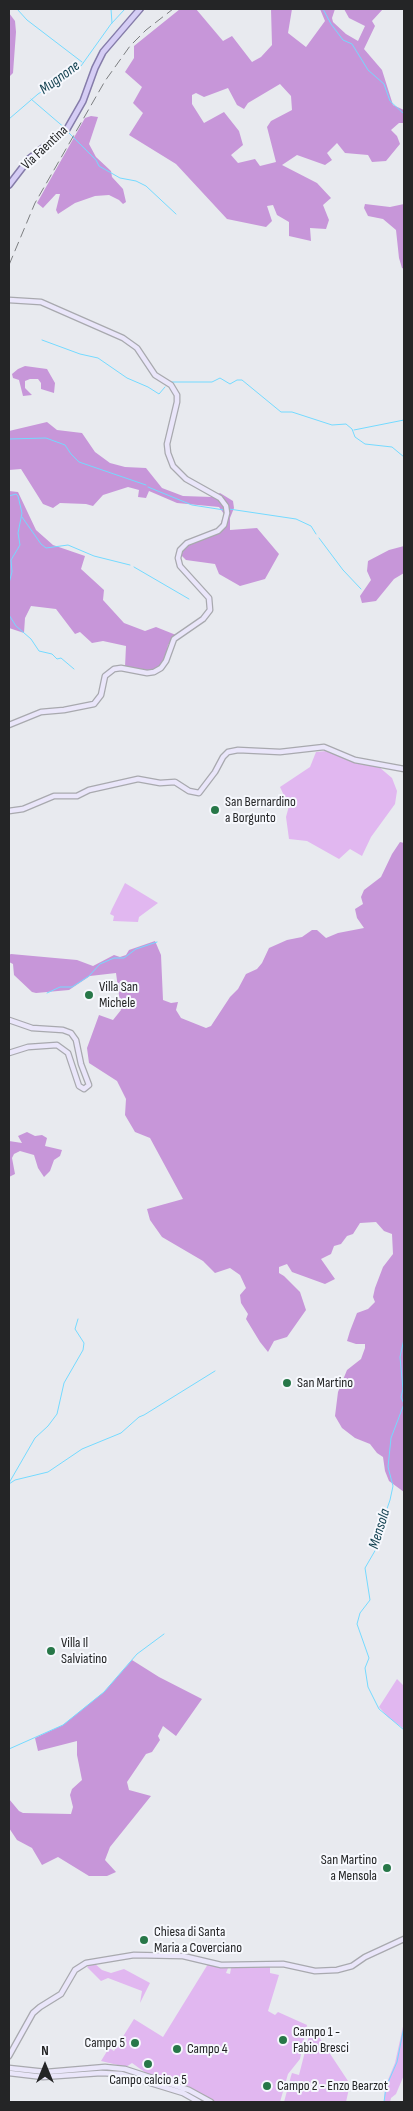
<!DOCTYPE html>
<html>
<head>
<meta charset="utf-8">
<style>
  body { margin:0 }
  #map { position:relative; width:413px; height:2111px; overflow:hidden; background:#e8eaef; font-family:"Sofia Sans Condensed",sans-serif }
  canvas { display:block }
  .frame { position:absolute; inset:0; border:10px solid #242526; pointer-events:none }
  .north { position:absolute; left:20px; top:2041px; width:50px; height:50px; -webkit-text-stroke:4px #f6f8fd; paint-order:stroke; rotate:0deg; font-size:14px; font-weight:700; line-height:20px; text-align:center; color:#242526 }
  .north::after { content:''; display:block; margin:auto; width:18px; height:22px; background:#242526; clip-path:polygon(50% 0,100% 100%,50% 72%,0 100%) }
</style>
</head>
<body>
<div id="map">
<canvas width="413" height="2111"></canvas>
<div class="frame"></div>
<div class="north">N</div>
</div>
<script>
const ctx = document.querySelector('canvas').getContext('2d');
ctx.lineJoin = 'round';
function fill(path, color) {
  ctx.fillStyle = color;
  ctx.fill(path, 'evenodd');
}
function shape(rows) {
  const path = new Path2D();
  for (const r of rows) {
    path.moveTo(r[0], r[1]);
    for (let i = 2; i < r.length; i += 2) path.lineTo(r[i], r[i + 1]);
  }
  return path;
}
function trace(path, color, width, dash) {
  ctx.strokeStyle = color;
  ctx.lineWidth = width;
  ctx.lineCap = dash ? 'butt' : 'round';
  ctx.setLineDash(dash || []);
  ctx.stroke(path);
}
function label(font, color, halo, rows, align = 'center') {
  ctx.font = font + ' "Sofia Sans Condensed",sans-serif';
  ctx.lineWidth = 4;
  ctx.setLineDash([]);
  ctx.textBaseline = 'middle';
  ctx.strokeStyle = halo;
  ctx.fillStyle = color;
  for (const [text, x, y, turn = 0] of rows) {
    ctx.save();
    ctx.translate(x, y);
    ctx.rotate((+turn || 0) * Math.PI / 180);
    ctx.textAlign = isNaN(turn) ? turn : align;
    if (halo) ctx.strokeText(text, 0, 0);
    ctx.fillText(text, 0, 0);
    ctx.restore();
  }
}
const green = shape([
  [326,751,379,767,392,778,397,791,395,804,371,837,362,856,350,849,339,859,307,841,289,839,286,817,289,806,280,787,310,767,316,752],
  [125,883,158,903,139,917,138,922,113,921,114,916,110,914,112,909],
  [397,1679,404,1686,404,1729,388,1717,379,1707],
  [94,1963,102,1970,111,1973,124,1969,150,1983,140,2003,142,1991,108,1978,101,1981,87,1967],
  [208,1964,219,1967,219,1968,228,1968,226,1973,230,1974,231,1968,270,1967,270,1973,279,1975,268,2011,275,2015,278,2012,307,2025,300,2059,288,2074,280,2102,215,2102,187,2086,146,2073,132,2063,126,2067,101,2061,109,2048,114,2051,134,2019,163,2037],
  [404,2022,404,2075,396,2094,391,2098,390,2102,384,2102,385,2087,395,2063],
  [315,2031,350,2084,346,2102,284,2102,291,2076,292,2073,299,2075,310,2032]
]);
const forest = shape([
  [180,9,196,9,223,41,232,36,252,62,261,57,272,45,271,9,292,9,288,33,306,47,325,21,320,9,335,9,332,18,333,22,346,34,358,41,365,26,349,18,344,9,383,9,372,21,375,26,364,49,382,70,393,105,404,110,404,123,399,123,391,130,397,136,400,144,386,161,372,162,368,155,345,153,337,143,327,153,332,160,325,165,297,155,282,165,317,183,331,198,323,205,329,220,326,229,310,228,311,241,289,236,289,222,277,215,273,205,267,206,272,221,266,227,227,219,176,164,129,135,143,113,133,103,142,87,125,72,134,58,134,46],
  [280,84,291,96,292,110,271,121,267,127,276,162,260,166,255,159,238,163,231,155,243,145,239,131,224,112,204,123,192,104,192,95,196,93,204,97,228,88,237,105,244,109,248,103],
  [9,13,15,21,16,32,13,73,9,77],
  [91,116,98,117,89,144,96,157,111,171,112,177,123,189,126,202,123,204,119,200,109,195,95,196,75,203,58,214,56,210,60,194,56,194,43,208,37,203,85,118],
  [365,204,390,207,404,204,404,269,402,268,399,258,396,230,383,219,368,216,364,208],
  [25,366,47,369,55,383,54,393,41,389,41,383,38,379,30,379,25,381,25,388,32,395,23,396,19,380,13,378,12,374,18,369],
  [47,422,57,430,82,433,95,452,110,463,125,467,146,468,162,488,183,496,212,497,220,493,233,501,234,508,230,518,230,530,257,528,279,554,265,579,240,586,219,574,215,564,186,560,181,555,184,548,190,544,217,534,224,514,219,507,177,503,149,491,146,498,138,497,139,490,128,487,103,495,93,506,86,504,60,503,53,508,43,504,21,469,9,470,9,431],
  [9,491,18,492,36,530,53,545,85,556,81,569,104,590,103,600,124,623,145,631,156,627,176,635,168,645,166,659,158,668,147,672,125,667,126,646,103,641,92,643,80,632,75,634,56,609,31,606,25,618,24,633,9,628],
  [404,546,404,573,394,579,376,601,362,603,360,596,371,580,367,571,368,561,389,550],
  [400,842,404,843,404,1492,389,1481,385,1471,383,1457,377,1453,370,1444,355,1438,342,1428,335,1416,338,1392,347,1370,361,1359,365,1348,365,1344,356,1344,347,1341,350,1331,357,1313,368,1309,375,1302,373,1297,375,1288,383,1267,393,1254,392,1234,384,1231,376,1222,360,1223,353,1234,347,1236,341,1244,334,1246,331,1254,321,1259,335,1279,325,1284,292,1272,287,1264,279,1267,279,1273,284,1276,300,1292,306,1310,287,1337,274,1341,268,1352,260,1342,246,1319,248,1314,241,1303,240,1295,246,1288,240,1275,230,1268,215,1273,203,1261,162,1237,150,1220,147,1209,183,1199,150,1138,135,1132,125,1115,126,1099,117,1081,89,1063,87,1048,99,1015,113,1020,121,1010,116,973,90,976,69,990,36,993,32,992,14,975,13,964,9,962,9,955,11,954,77,960,93,966,114,955,120,957,126,955,129,950,155,941,161,955,163,1000,171,1003,178,1002,176,1010,181,1018,206,1028,211,1026,230,997,238,989,246,974,257,969,262,963,269,948,287,940,302,937,312,930,317,930,326,938,338,933,364,928,357,918,355,909,363,904,361,897,364,890,381,877,392,854],
  [27,1132,35,1136,42,1135,47,1138,45,1146,62,1150,60,1156,54,1160,50,1171,44,1177,38,1168,34,1155,20,1151,14,1154,12,1158,15,1174,9,1177,9,1141,22,1143,18,1136],
  [132,1660,159,1677,202,1699,176,1736,163,1726,158,1736,160,1740,152,1752,146,1754,127,1782,129,1790,151,1796,110,1847,105,1860,116,1872,107,1876,89,1876,58,1857,42,1865,32,1848,17,1840,9,1828,9,1799,19,1811,23,1813,71,1814,73,1807,70,1795,72,1789,82,1780,77,1755,77,1741,38,1751,35,1738,63,1725,104,1692]
]);
const stream = shape([
  [17,9,27,20,82,62],
  [111,9,112,23],
  [323,9,331,24,343,40,352,44,368,70,384,84,390,101,404,114],
  [31,99,66,129],
  [9,119,38,94,81,66,111,24,125,9],
  [68,132,96,160,99,166,120,178,136,181,146,186,176,214],
  [42,340,80,354,98,358,127,378,148,387,159,394,165,387],
  [169,382,212,382,220,378,230,384,237,380,242,380,281,412,292,412,332,425,346,424,352,429,355,437,365,444,392,447,404,457],
  [354,430,404,420],
  [9,439,46,438,65,445,71,454,79,462,146,485],
  [148,487,192,505,224,510],
  [9,496,16,494,18,496,22,513,18,533,20,545,11,560,12,572,9,583],
  [229,509,296,519,311,526,316,534],
  [22,517,41,544,46,548,68,545,94,556,130,565],
  [319,538,343,570,361,589],
  [134,567,189,599],
  [9,615,16,626,31,639,39,651,52,654,57,659,61,658,74,669],
  [47,993,60,987,72,987,89,976,100,964,114,958,124,958,136,949,157,942],
  [404,1339,400,1357,403,1389,401,1397,404,1404,391,1438,388,1467,393,1486,390,1500,379,1532,376,1549,365,1568,370,1600,360,1613,357,1624,369,1658,365,1668,368,1687,379,1709,404,1730],
  [9,1483,35,1438,48,1426,57,1414,64,1383,83,1350,84,1343,75,1329,78,1319],
  [9,1484,15,1480,48,1472,82,1449,121,1433,139,1417,144,1415,215,1371],
  [9,1749,63,1725,104,1692,137,1654,164,1634],
  [384,2102,386,2087,397,2062,404,2027]
]);
const secondary = shape([
  [9,300,41,302,123,338,137,348,155,375,171,385,177,395,177,402,167,444,168,453,173,466,186,479,220,498,226,506,227,513,224,525,218,531,187,543,180,550,178,558,180,566,209,598,210,610,203,619,174,639,166,661,161,668,154,672,147,673,121,668,114,669,105,676,101,695,94,704,64,710,41,712,9,725],
  [9,811,23,809,54,796,77,796,89,790,138,779,160,783,175,782,189,791,199,793,215,772,223,757,228,752,238,750,280,752,324,747,355,760,404,769],
  [9,1020,32,1028,63,1030,71,1033,76,1040,81,1064,89,1085,84,1089,79,1086,68,1053,57,1045,28,1047,9,1053],
  [9,2056,33,2013,40,2007,61,1994,75,1970,86,1963,134,1955,183,1956,221,1965,283,1964,315,1971,337,1970,352,1966,365,1957,404,1939],
  [9,2068,46,2072,105,2067,125,2069,189,2090,211,2102],
  [9,2073,43,2077,101,2073,121,2074,183,2093,199,2102]
]);
const primary = shape([
  [9,185,29,159,67,129,83,101,95,68,103,52,140,9]
]);
const rail = shape([
  [9,265,35,203,105,81,130,46,146,30,173,9]
]);
const markers = [
  [215,810,5,"#277748"],
  [89,995,5,"#277748"],
  [287,1383,5,"#277748"],
  [51,1651,5,"#277748"],
  [387,1868,5,"#277748"],
  [144,1940,5,"#277748"],
  [283,2040,5,"#277748"],
  [135,2043,5,"#277748"],
  [177,2049,5,"#277748"],
  [148,2064,5,"#277748"],
  [267,2086,5,"#277748"]
];
const streetNames = [
  ["Via Faentina",45,148,-43]
];
const poiNames = [
  ["San Bernardino",225,802],
  ["a Borgunto",225,818],
  ["Villa San",99,987],
  ["Michele",99,1003],
  ["San Martino",297,1383],
  ["Villa Il",61,1643],
  ["Salviatino",61,1659],
  ["San Martino",377,1860,"right"],
  ["a Mensola",377,1876,"right"],
  ["Chiesa di Santa",154,1932],
  ["Maria a Coverciano",154,1948],
  ["Campo 1 -",293,2032],
  ["Fabio Bresci",293,2048],
  ["Campo 5",125,2043,"right"],
  ["Campo 4",187,2049],
  ["Campo calcio a 5",148,2080,"center"],
  ["Campo 2 - Enzo Bearzot",277,2086]
];
const waterNames = [
  ["Mugnone",60,78,-36],
  ["Mensola",380,1529,-73]
];
fill(green, '#e1b7f0');
fill(forest, '#c796d9');
trace(stream, '#74daff', 1);
trace(secondary, '#a8a9ae', 7);
trace(primary, '#857ca9', 8);
trace(secondary, '#eae6fa', 4.5);
trace(primary, '#d5cdf5', 5);
trace(rail, '#7c7e80', 1, [10, 5]);
for (const [x, y, r, color] of markers) {
  const dot = new Path2D();
  dot.arc(x, y, r, 0, 2 * Math.PI);
  ctx.fillStyle = color;
  ctx.fill(dot);
  trace(dot, '#f6f8fd', 2);
}
label('14px', '#242526', '#f6f8fd', streetNames);
label('14px', '#242526', '#f6f8fd', poiNames, 'left');
label('italic 15px', '#103f4e', '#f6f8fd', waterNames);
</script>
</body>
</html>
